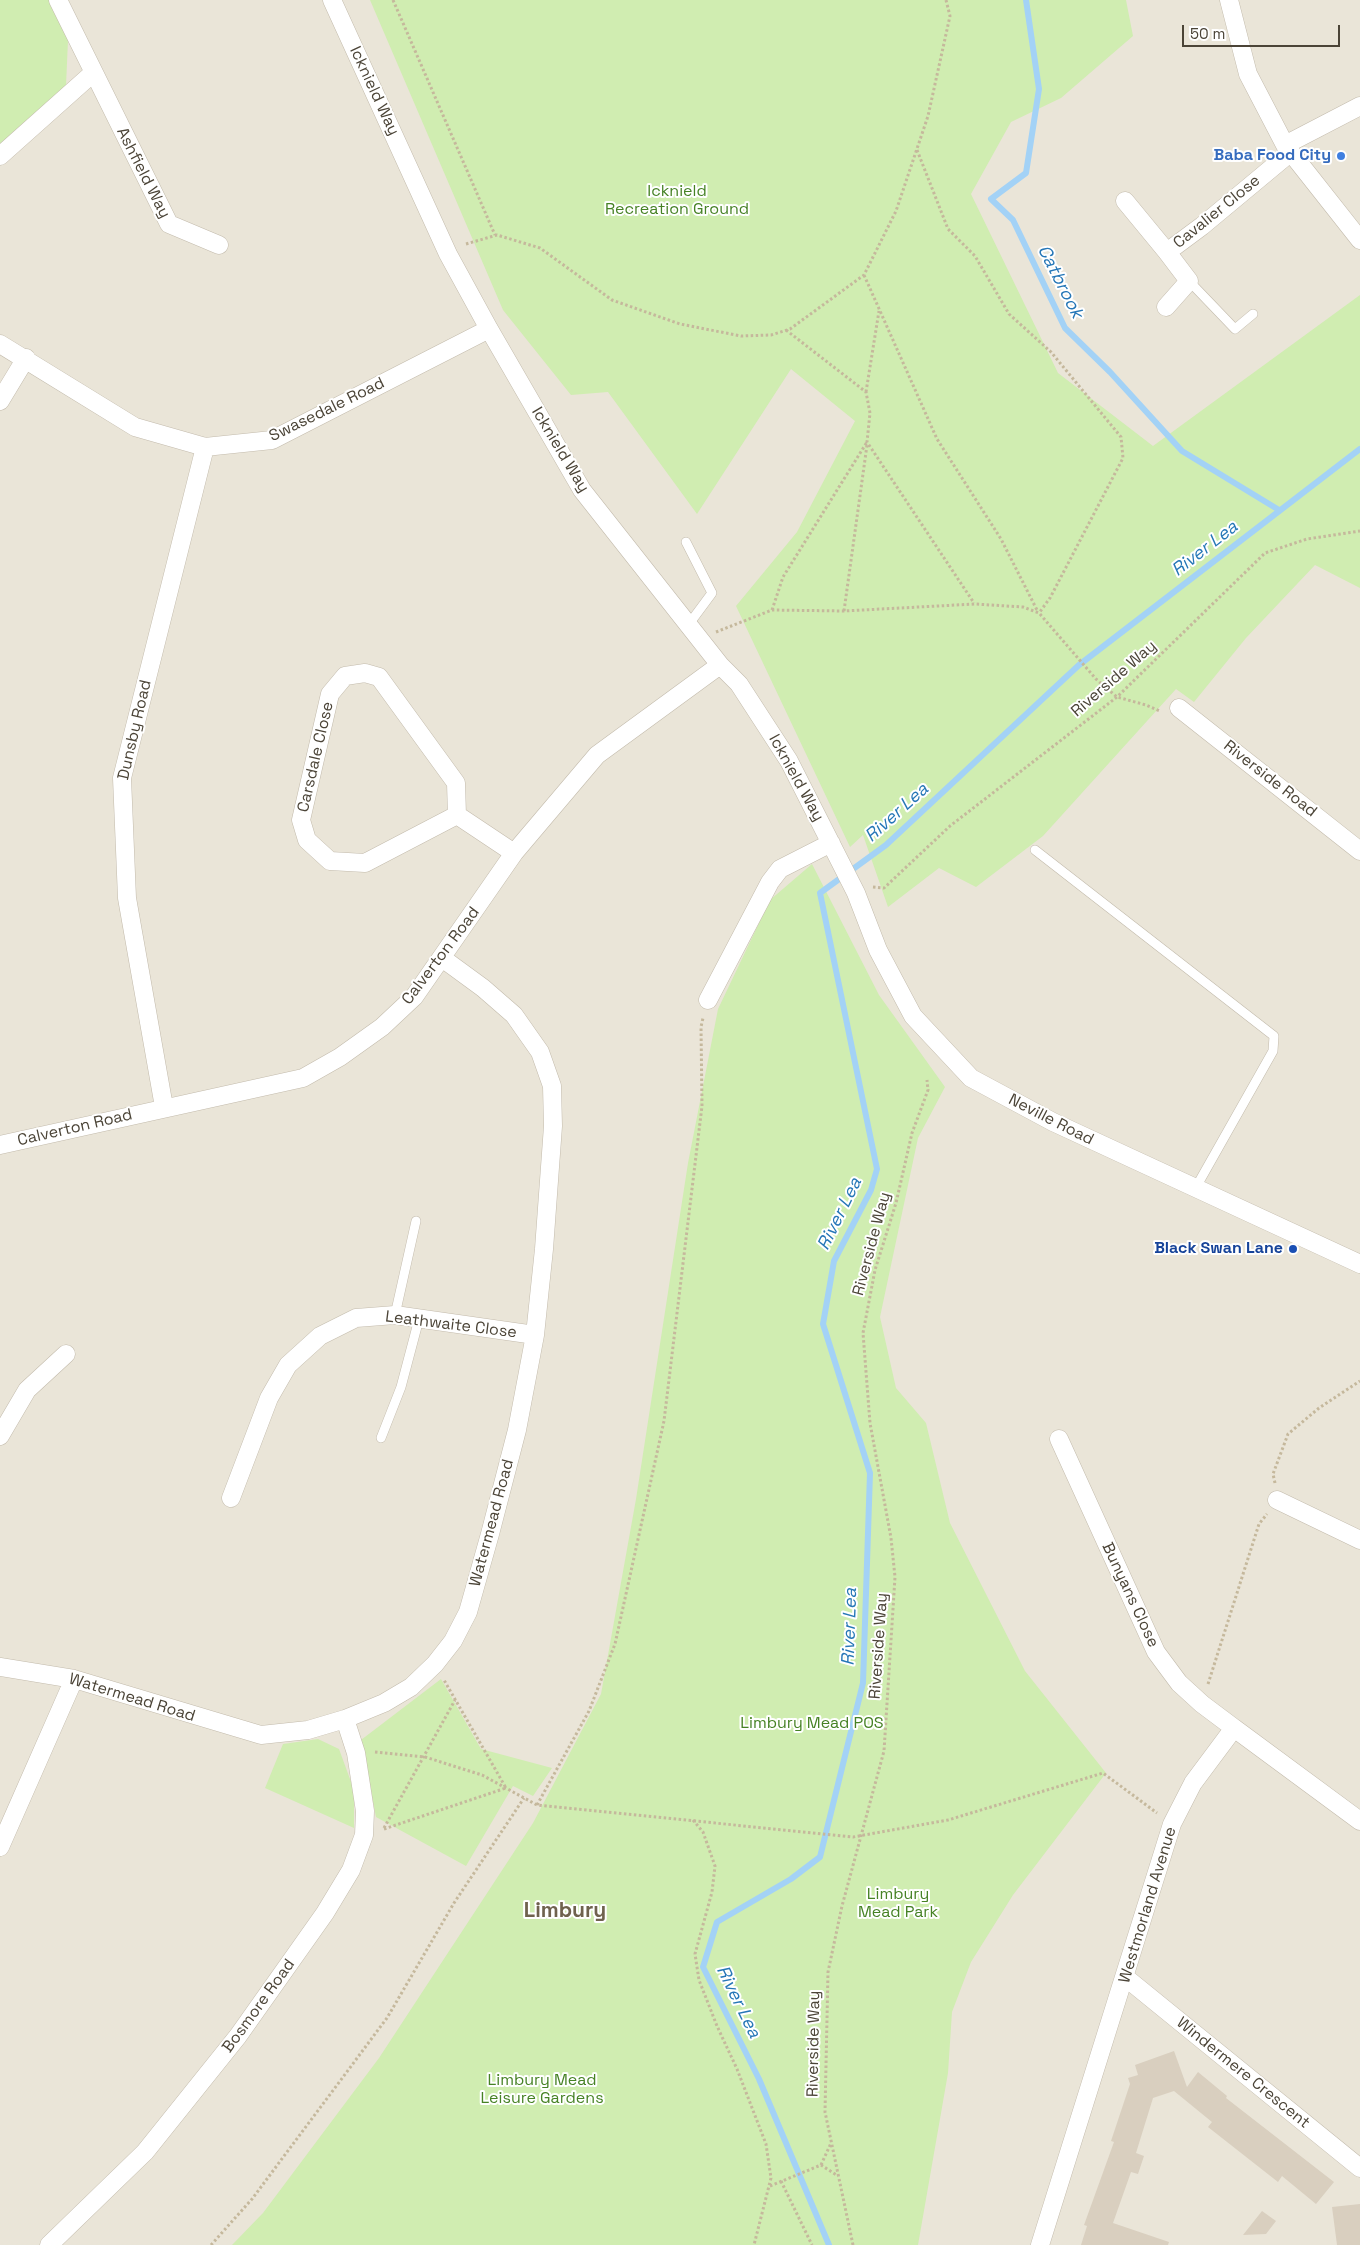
<!DOCTYPE html>
<html>
<head>
<meta charset="utf-8">
<style>
  body { margin:0 }
  #map { position:relative; width:1360px; height:2245px; overflow:hidden; background:#f6f3ea; font-family:"Space Grotesk",sans-serif }
  canvas { display:block }
  .scale { position:absolute; left:1182px; top:25px; width:158px; height:22px; box-sizing:border-box; border:2px solid #4b4437; border-top:0; padding-left:6px; font-size:15px; line-height:18px; white-space:nowrap; color:#4b4437; -webkit-text-stroke:4px #fff; paint-order:stroke }
</style>
</head>
<body>
<div id="map">
<canvas width="1360" height="2245"></canvas>
<div class="scale">50 m</div>
</div>
<script>
const ctx = document.querySelector('canvas').getContext('2d');
ctx.lineJoin = 'round';
function fill(path, color) {
  ctx.fillStyle = color;
  ctx.fill(path, 'evenodd');
}
function shape(rows) {
  const path = new Path2D();
  for (const r of rows) {
    path.moveTo(r[0], r[1]);
    for (let i = 2; i < r.length; i += 2) path.lineTo(r[i], r[i + 1]);
  }
  return path;
}
function trace(path, color, width, dash) {
  ctx.strokeStyle = color;
  ctx.lineWidth = width;
  ctx.lineCap = dash ? 'butt' : 'round';
  ctx.setLineDash(dash || []);
  ctx.stroke(path);
}
function label(font, color, halo, rows, align = 'center') {
  ctx.font = font + ' "Space Grotesk",sans-serif';
  ctx.lineWidth = 4;
  ctx.setLineDash([]);
  ctx.textBaseline = 'middle';
  ctx.strokeStyle = halo;
  ctx.fillStyle = color;
  for (const [text, x, y, turn = 0] of rows) {
    ctx.save();
    ctx.translate(x, y);
    ctx.rotate((+turn || 0) * Math.PI / 180);
    ctx.textAlign = isNaN(turn) ? turn : align;
    if (halo) ctx.strokeText(text, 0, 0);
    ctx.fillText(text, 0, 0);
    ctx.restore();
  }
}
const residential = shape([
  [0,0,1360,0,1360,2245,0,2245]
]);
const green = shape([
  [0,0,49,0,68,40,66,86,0,145],
  [370,0,1126,0,1133,36,1061,98,1011,122,971,194,1058,373,1153,446,1360,295,1360,588,1315,565,1246,638,1194,702,1176,689,1043,836,976,887,939,868,888,907,863,835,850,847,736,606,797,532,855,421,791,369,697,514,608,392,571,395,503,310],
  [812,864,879,995,945,1087,918,1138,880,1317,896,1388,926,1423,950,1523,1025,1671,1106,1773,1013,1895,971,1962,952,2012,948,2073,918,2245,232,2245,263,2213,379,2058,533,1823,601,1694,636,1499,688,1163,718,1009,770,900],
  [441,1679,481,1749,552,1768,533,1796,513,1786,466,1866,376,1817,361,1740],
  [318,1739,339,1749,354,1790,354,1828,265,1788,283,1744]
]);
const stream = shape([
  [1026,0,1039,89,1026,173,991,199,1013,220,1065,328,1110,372,1182,451,1279,510],
  [829,2245,759,2079,703,1967,717,1922,791,1879,820,1857,863,1683,870,1473,823,1324,834,1261,871,1190,877,1169,820,893,886,845,1079,665,1360,449]
]);
const building = shape([
  [1174,2051,1187,2087,1198,2072,1227,2096,1226,2098,1334,2182,1316,2204,1282,2176,1278,2182,1208,2127,1212,2122,1174,2091,1153,2098,1136,2153,1144,2156,1138,2174,1131,2172,1113,2223,1169,2242,1168,2245,1081,2245,1087,2226,1084,2225,1114,2142,1111,2141,1130,2084,1128,2078,1138,2075,1135,2065],
  [1360,2204,1360,2245,1337,2245,1332,2207],
  [1262,2211,1276,2221,1266,2234,1243,2235]
]);
const path = shape([
  [393,0,495,235],
  [917,150,948,229,975,256,1009,314,1051,352,1121,437,1123,458,1050,598,1039,613],
  [466,244,497,235,540,248,612,300,680,324,741,336,771,335,790,329,864,275,896,211,928,116,950,16,946,0],
  [864,275,937,439,1001,539,1038,612],
  [786,330,866,392,870,413,867,442,974,603],
  [866,392,879,311],
  [772,610,783,577,867,442],
  [844,611,867,445],
  [716,632,772,610,844,611,975,604,1023,607,1039,613,1096,679,1117,697,1146,705,1160,711],
  [873,887,884,888,950,826,1117,697,1265,553,1307,539,1360,531],
  [1275,1483,1273,1474,1288,1434,1319,1408,1360,1381],
  [1208,1684,1259,1524,1267,1514],
  [375,1752,425,1757,482,1775,537,1805,853,1837,948,1820,1103,1773,1157,1813],
  [537,1805,589,1711,615,1644,664,1421,702,1106,701,1027,703,1018],
  [693,1820,703,1832,715,1866,712,1892,695,1954,699,1980,717,2026,737,2069,766,2144,771,2178,754,2245],
  [384,1828,455,1700],
  [384,1829,506,1788,444,1680],
  [821,2165,831,2143],
  [781,2181,812,2245],
  [770,2186,821,2165,838,2176],
  [211,2245,252,2199,387,2018,454,1903,524,1798],
  [853,2245,825,2112,828,1972,842,1906,884,1751,895,1577,891,1538,870,1423,863,1333,875,1270,896,1203,912,1133,928,1090,927,1080]
]);
const service = shape([
  [1189,281,1235,329,1253,314],
  [686,542,712,593,689,624],
  [1035,850,1274,1036,1273,1051,1195,1189],
  [395,1315,416,1221],
  [381,1438,401,1387,419,1319]
]);
const minor = shape([
  [58,0,169,224,219,245],
  [332,0,448,254,489,329,582,490,720,665,739,684,789,761,856,893,878,950,913,1016,971,1078,1053,1122,1360,1264],
  [1229,0,1248,74,1285,145,1360,240],
  [1285,145,1360,106],
  [0,156,93,73],
  [1125,201,1167,252,1202,226,1291,152],
  [1166,307,1189,281,1167,252],
  [0,344,135,427,205,447,272,440,489,329],
  [0,401,26,358],
  [1179,708,1360,851],
  [457,815,456,783,379,677,365,673,345,676,330,694,301,820,307,840,330,861,365,863,457,815,514,853],
  [708,1000,770,882,780,869,831,843],
  [164,1107,127,898,122,778,205,447],
  [0,1145,303,1078,340,1057,382,1027,414,997,514,853,597,755,720,665],
  [0,1436,27,1390,66,1354],
  [1059,1439,1156,1652,1179,1683,1202,1704,1234,1728],
  [231,1498,269,1398,288,1365,320,1336,356,1318,395,1315,535,1335],
  [1277,1500,1360,1540],
  [0,1667,74,1679,261,1735,308,1730,345,1719,384,1703,411,1687,435,1664,453,1641,468,1612,490,1534,517,1430,535,1335,544,1249,553,1126,552,1086,540,1052,514,1015,483,988,442,958],
  [0,1847,74,1679],
  [1125,1977,1360,2168],
  [49,2245,145,2152,238,2036,325,1913,351,1870,364,1835,365,1811,356,1753,345,1719],
  [1040,2245,1172,1824,1193,1783,1234,1728,1360,1821]
]);
const markers = [
  [1341,156,5,"#3f7fe0"],
  [1293,1249,5,"#1a4fb4"]
];
const streetNames = [
  ["Icknield Way",374,91,65],
  ["Ashfield Way",143,173,63],
  ["Cavalier Close",1217,212,-39],
  ["Swasedale Road",327,410,-26],
  ["Icknield Way",560,450,59],
  ["Riverside Way",1114,679,-41],
  ["Dunsby Road",135,730,-77],
  ["Carsdale Close",316,757,-77],
  ["Icknield Way",796,778,61],
  ["Riverside Road",1270,779,38],
  ["Calverton Road",441,956,-53],
  ["Neville Road",1051,1120,27],
  ["Calverton Road",75,1128,-13],
  ["Riverside Way",872,1244,-75],
  ["Leathwaite Close",451,1325,7],
  ["Watermead Road",492,1523,-75],
  ["Bunyans Close",1130,1595,65],
  ["Riverside Way",879,1646,-86],
  ["Watermead Road",132,1698,17],
  ["Westmorland Avenue",1148,1905,-73],
  ["Bosmore Road",259,2006,-54],
  ["Riverside Way",814,2044,-89],
  ["Windermere Crescent",1243,2073,39]
];
const shopNames = [
  ["Baba Food City",1331,156]
];
const parkNames = [
  ["Icknield",677,192],
  ["Recreation Ground",677,210],
  ["Limbury Mead POS",812,1724],
  ["Limbury",898,1895],
  ["Mead Park",898,1913],
  ["Limbury Mead",542,2081],
  ["Leisure Gardens",542,2099]
];
const transitNames = [
  ["Black Swan Lane",1283,1249]
];
const waterNames = [
  ["Catbrook",1060,282,63],
  ["River Lea",1205,549,-38],
  ["River Lea",897,813,-42],
  ["River Lea",840,1214,-64],
  ["River Lea",850,1627,-88],
  ["River Lea",738,2002,64]
];
const districtNames = [
  ["Limbury",565,1911]
];
fill(residential, '#eae5d8');
fill(green, '#d0edb1');
trace(stream, '#a3d2f6', 6);
fill(building, '#d9cfbf');
trace(service, '#c3bbac', 10);
trace(minor, '#c3bbac', 19);
trace(path, '#c5b89c', 3, [2.5, 2.5]);
trace(service, '#fff', 9);
trace(minor, '#fff', 18);
for (const [x, y, r, color] of markers) {
  const dot = new Path2D();
  dot.arc(x, y, r, 0, 2 * Math.PI);
  ctx.fillStyle = color;
  ctx.fill(dot);
  trace(dot, '#fff', 2);
}
label('16px', '#4b4437', '#fff', streetNames);
label('bold 16px', '#366cbe', '#fff', shopNames, 'right');
label('16px', '#468225', '#fff', parkNames);
label('bold 16px', '#164399', '#fff', transitNames, 'right');
label('italic 18px', '#2677b7', '#fff', waterNames);
label('bold 21px', '#6f624e', '#fff', districtNames);
</script>
</body>
</html>
